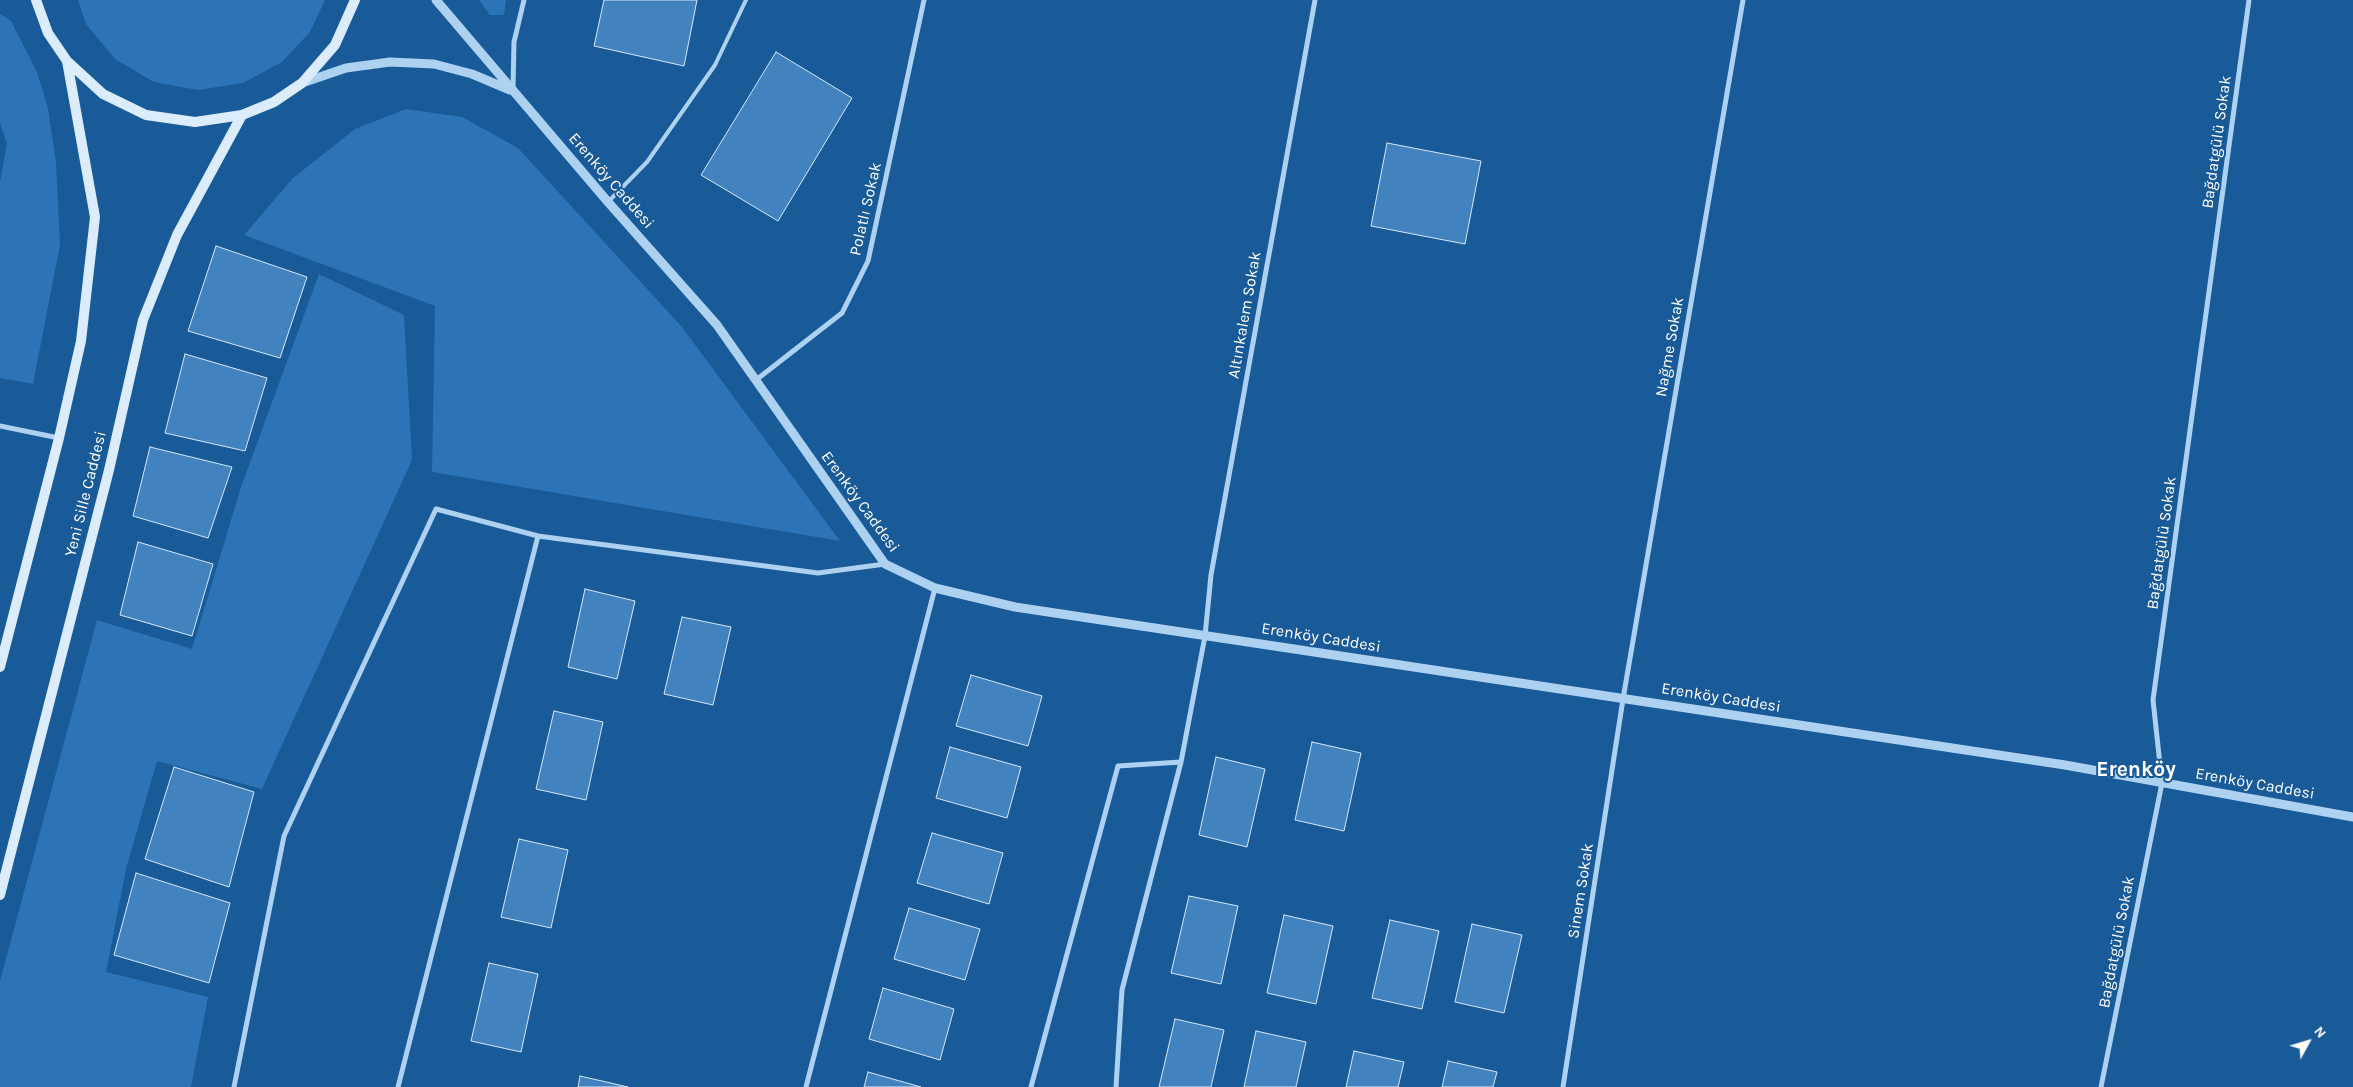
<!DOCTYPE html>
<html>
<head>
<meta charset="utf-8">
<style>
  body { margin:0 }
  #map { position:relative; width:2353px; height:1087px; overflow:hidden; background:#195a98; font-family:Karla,sans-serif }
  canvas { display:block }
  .north { position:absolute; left:2283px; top:1017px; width:50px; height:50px; -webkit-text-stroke:4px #195a98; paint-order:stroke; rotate:51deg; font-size:14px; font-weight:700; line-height:20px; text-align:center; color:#fff }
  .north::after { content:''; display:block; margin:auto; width:18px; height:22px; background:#fff; clip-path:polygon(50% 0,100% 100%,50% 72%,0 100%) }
</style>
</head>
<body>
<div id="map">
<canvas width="2353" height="1087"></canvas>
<div class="north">N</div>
</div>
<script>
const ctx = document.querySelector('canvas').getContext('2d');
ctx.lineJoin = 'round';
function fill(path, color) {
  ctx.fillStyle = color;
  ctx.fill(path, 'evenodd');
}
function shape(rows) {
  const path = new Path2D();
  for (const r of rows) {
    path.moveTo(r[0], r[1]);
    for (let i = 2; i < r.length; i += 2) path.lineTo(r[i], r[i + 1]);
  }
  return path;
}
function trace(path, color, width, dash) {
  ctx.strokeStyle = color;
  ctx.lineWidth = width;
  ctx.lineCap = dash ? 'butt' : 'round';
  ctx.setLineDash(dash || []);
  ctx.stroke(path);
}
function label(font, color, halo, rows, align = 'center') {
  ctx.font = font + ' Karla,sans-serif';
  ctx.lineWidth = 4;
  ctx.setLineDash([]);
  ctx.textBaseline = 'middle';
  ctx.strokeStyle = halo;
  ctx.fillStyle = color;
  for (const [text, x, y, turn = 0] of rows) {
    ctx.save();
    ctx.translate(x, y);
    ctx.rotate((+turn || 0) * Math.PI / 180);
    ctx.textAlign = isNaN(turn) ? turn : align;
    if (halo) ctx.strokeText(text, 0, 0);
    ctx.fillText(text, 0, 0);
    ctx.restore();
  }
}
const green = shape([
  [78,0,325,0,310,32,282,62,243,83,198,90,154,82,115,59,86,24],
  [479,0,506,0,504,15,490,15],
  [0,14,11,21,37,72,48,108,56,162,60,245,33,384,0,378,0,182,7,144,0,123],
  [406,109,462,117,518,148,682,327,840,541,432,472,435,306,244,235,293,178,355,129],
  [319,274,404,315,412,460,262,789,157,761,126,869,106,972,208,997,191,1087,0,1087,0,981,97,620,192,649,241,487]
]);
const building = shape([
  [604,0,697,0,684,66,594,46,604,0],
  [776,52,852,98,778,221,701,175,776,52],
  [1387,143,1481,161,1465,244,1371,226,1387,143],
  [216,246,307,277,280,358,188,331,216,246],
  [185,354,267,378,245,451,165,433,185,354],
  [150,447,232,467,208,538,133,516,150,447],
  [138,542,213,564,192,636,120,615,138,542],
  [585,589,635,601,617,679,568,667,585,589],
  [682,617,731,627,713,705,664,694,682,617],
  [971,675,1042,696,1028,746,956,726,971,675],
  [554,711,603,722,586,800,536,789,554,711],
  [1312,742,1361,753,1344,831,1295,820,1312,742],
  [950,747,1021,767,1007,818,936,798,950,747],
  [1216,757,1265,769,1247,847,1199,835,1216,757],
  [174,767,254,792,229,887,145,859,174,767],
  [932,833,1003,853,989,904,917,883,932,833],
  [519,839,568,850,551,928,501,917,519,839],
  [136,873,230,903,209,983,114,955,136,873],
  [1189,896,1238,906,1221,984,1171,973,1189,896],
  [909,908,980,929,965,980,894,959,909,908],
  [1284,915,1333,926,1316,1004,1267,993,1284,915],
  [1390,920,1439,931,1422,1009,1372,998,1390,920],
  [1472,924,1522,935,1504,1013,1455,1002,1472,924],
  [489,963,538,974,521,1052,471,1041,489,963],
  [883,988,954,1009,940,1060,869,1039,883,988],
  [1175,1019,1224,1030,1211,1087,1159,1087,1175,1019],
  [1256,1031,1306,1042,1296,1087,1244,1087,1256,1031],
  [1354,1051,1404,1062,1398,1087,1346,1087,1354,1051],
  [1448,1061,1497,1072,1493,1087,1442,1087,1448,1061],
  [868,1072,921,1087,864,1087,868,1072],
  [580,1076,628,1087,578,1087,580,1076]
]);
const service = shape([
  [609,201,647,162,715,65,746,0]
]);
const minor = shape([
  [513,88,514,42,524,0],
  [756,380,842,313,868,261,924,0],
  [0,426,59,438],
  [234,1087,284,836,436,509,538,536],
  [398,1087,538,536,818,573,885,564],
  [806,1087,935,588],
  [1031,1087,1118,766,1181,762],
  [1116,1087,1122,990,1181,762,1205,636,1211,575,1315,0],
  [1563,1087,1623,699,1743,0],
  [2101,1087,2162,783,2153,700,2249,0]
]);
const tertiary = shape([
  [436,0,608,202,717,325,885,564,935,588,1015,607,2065,765,2353,817],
  [302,83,346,68,390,62,434,64,472,74,510,90]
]);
const secondary = shape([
  [36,0,48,33,67,61,103,94,146,115,195,122,242,115,274,102,302,83,335,45,355,0],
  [0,667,59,438,81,341,95,217,67,61],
  [0,895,109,470,143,320,177,235,242,115]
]);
const streetNames = [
  ["Bağdatgülü Sokak",2217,142,-82],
  ["Erenköy Caddesi",611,181,49],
  ["Polatlı Sokak",866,209,-77],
  ["Altınkalem Sokak",1245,315,-80],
  ["Nağme Sokak",1670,347,-80],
  ["Yeni Sille Caddesi",86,494,-76],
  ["Erenköy Caddesi",860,502,54],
  ["Bağdatgülü Sokak",2162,543,-82],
  ["Erenköy Caddesi",1321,638,9],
  ["Erenköy Caddesi",1721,698,9],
  ["Erenköy Caddesi",2255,784,10],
  ["Sinem Sokak",1581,891,-81],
  ["Bağdatgülü Sokak",2117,942,-79]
];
const districtNames = [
  ["Erenköy",2136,770]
];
fill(green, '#2c74b6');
fill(building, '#4283bf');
trace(building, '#d4e9fc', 1);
trace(service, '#add1f1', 4);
trace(minor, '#add1f1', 5);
trace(tertiary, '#add1f1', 9);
trace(secondary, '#dbecfc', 10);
label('16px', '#fff', '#195a98', streetNames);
label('bold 21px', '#fff', '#195a98', districtNames);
</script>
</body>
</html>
